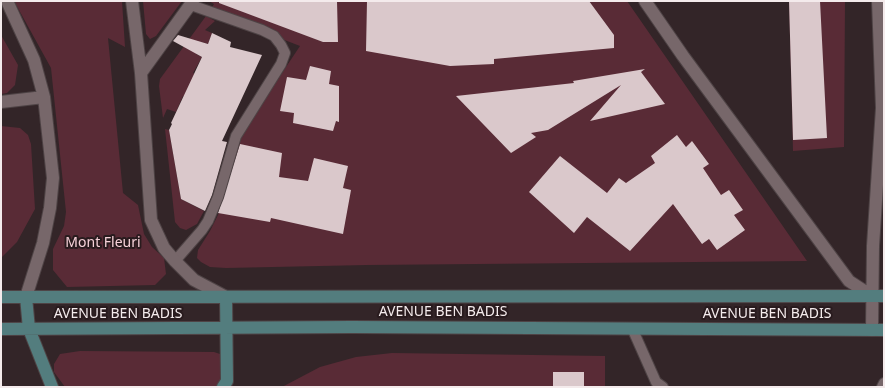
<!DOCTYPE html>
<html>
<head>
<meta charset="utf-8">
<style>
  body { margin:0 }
  #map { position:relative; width:885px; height:388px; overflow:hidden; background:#332528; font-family:"Noto Sans",sans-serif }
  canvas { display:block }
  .frame { position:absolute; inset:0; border:2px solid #f4ebec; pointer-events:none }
</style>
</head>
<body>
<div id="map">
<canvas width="885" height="388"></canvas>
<div class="frame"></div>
</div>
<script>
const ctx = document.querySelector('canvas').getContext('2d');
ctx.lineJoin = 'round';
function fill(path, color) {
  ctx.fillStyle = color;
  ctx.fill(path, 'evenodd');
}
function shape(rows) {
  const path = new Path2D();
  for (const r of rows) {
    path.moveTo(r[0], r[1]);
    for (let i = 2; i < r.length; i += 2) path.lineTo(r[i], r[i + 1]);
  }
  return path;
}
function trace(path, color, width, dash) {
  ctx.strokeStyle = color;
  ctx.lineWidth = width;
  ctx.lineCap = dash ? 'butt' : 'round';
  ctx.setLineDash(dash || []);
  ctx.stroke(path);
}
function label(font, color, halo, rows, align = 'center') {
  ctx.font = font + ' "Noto Sans",sans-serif';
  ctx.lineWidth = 4;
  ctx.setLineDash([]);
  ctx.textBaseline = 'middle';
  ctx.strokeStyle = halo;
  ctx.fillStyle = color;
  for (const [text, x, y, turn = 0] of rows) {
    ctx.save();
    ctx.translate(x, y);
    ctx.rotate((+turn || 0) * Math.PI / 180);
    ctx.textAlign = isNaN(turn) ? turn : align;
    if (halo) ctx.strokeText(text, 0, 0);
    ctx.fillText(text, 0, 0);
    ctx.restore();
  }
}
const green = shape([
  [14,1,122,1,125,47,108,38,123,193,138,205,144,234,152,247,164,258,166,274,155,285,67,287,53,270,53,249,64,226,66,212,51,68],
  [143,1,182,1,156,36,150,39,146,34],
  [209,1,627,1,807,261,367,265,226,268,210,267,201,262,197,258,198,250,210,231,218,215,238,143,246,127,300,46,210,11,214,4],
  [789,1,845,1,844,147,793,151],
  [206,16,215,21,205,30,212,33,208,44,201,42,196,54,202,57,193,73,203,78,194,100,183,96,176,112,167,109,163,118,159,86,160,79],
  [1,35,18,65,15,85,7,93,1,94],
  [1,126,20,128,28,135,31,144,35,209,17,242,1,258],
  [165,129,169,130,181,199,204,211,197,224,186,230,180,228,175,222],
  [80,351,214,352,223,355,226,366,218,387,65,387,54,372,54,364,60,354],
  [392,353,605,356,605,387,282,387,320,367,356,357]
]);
const building = shape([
  [219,1,337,1,338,42,323,42,219,3],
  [367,1,589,1,614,35,614,48,494,59,494,64,450,66,366,51],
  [789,1,820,1,827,138,793,140],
  [212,33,231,42,230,47,262,55,222,141,227,142,212,195,205,211,181,199,169,130,172,124,171,123,202,57,173,41,178,35,208,44],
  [310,66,331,71,329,84,339,86,339,122,336,121,333,131,293,123,294,113,280,111,287,77,306,80],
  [645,69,641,72,665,104,590,121,621,85,548,130,531,133,536,137,511,153,456,96,574,83,573,81],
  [677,135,686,147,692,141,709,164,703,168,721,195,729,190,743,210,734,215,745,230,717,250,709,239,702,244,673,204,630,251,587,217,574,233,529,192,560,156,607,193,619,178,626,183,655,163,651,156],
  [240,144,282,153,279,177,308,181,314,158,348,166,343,188,351,190,343,234,271,218,270,222,218,213],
  [553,372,584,372,584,387,553,387]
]);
const lane = shape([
  [175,261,202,230,208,221,218,197,236,136,281,64,285,53,281,45,274,36,262,30,191,5],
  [632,328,656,382,663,387],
  [882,387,884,383]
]);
const street = shape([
  [7,1,34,60,44,97,53,178,50,208,43,243,26,297],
  [132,1,141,73,151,220,164,248,175,261,194,280,226,297],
  [645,1,683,56,849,281,872,296],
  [141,73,193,1],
  [1,102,44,97],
  [872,330,873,246,882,108,878,1]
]);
const secondary = shape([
  [1,297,884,296],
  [26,297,29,329,52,387],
  [1,329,352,327,884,330],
  [223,387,227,381,226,297]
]);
const parkNames = [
  ["Mont Fleuri",103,243]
];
const streetNames = [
  ["AVENUE BEN BADIS",443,312],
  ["AVENUE BEN BADIS",118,314],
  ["AVENUE BEN BADIS",767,314]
];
fill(green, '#592b36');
fill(building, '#dac8cb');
trace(lane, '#4e4345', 12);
trace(street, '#4e4345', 14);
trace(secondary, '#4e4345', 14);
trace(lane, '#77676a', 10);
trace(street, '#77676a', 12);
trace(secondary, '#537d7e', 12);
label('14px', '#f6d1d8', '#291b1e', parkNames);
label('14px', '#f4ebec', '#291b1e', streetNames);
</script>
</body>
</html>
